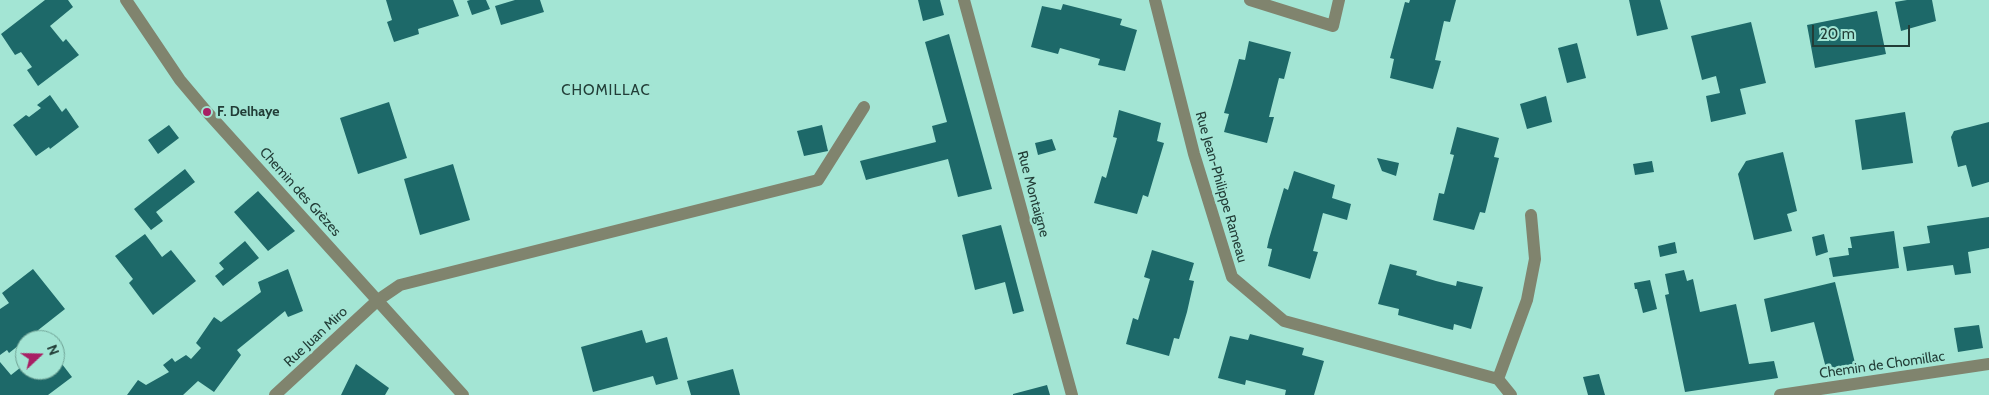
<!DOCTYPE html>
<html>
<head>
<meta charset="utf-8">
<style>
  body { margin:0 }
  #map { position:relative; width:1989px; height:395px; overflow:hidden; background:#a3e5d4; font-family:Cabin,sans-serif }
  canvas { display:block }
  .north { position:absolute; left:15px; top:330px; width:50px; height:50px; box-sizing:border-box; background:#a3e5d4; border:1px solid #6fa295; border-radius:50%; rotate:69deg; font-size:14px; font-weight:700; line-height:20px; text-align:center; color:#223d37 }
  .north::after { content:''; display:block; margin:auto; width:18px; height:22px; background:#a81f64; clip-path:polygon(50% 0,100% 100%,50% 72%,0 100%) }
  .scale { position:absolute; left:1812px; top:25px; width:98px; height:22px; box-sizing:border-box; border:2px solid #223d37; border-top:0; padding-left:6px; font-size:15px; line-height:18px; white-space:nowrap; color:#223d37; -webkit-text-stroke:4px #a3e5d4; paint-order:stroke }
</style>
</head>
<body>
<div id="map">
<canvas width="1989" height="395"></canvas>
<div class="north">N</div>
<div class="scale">20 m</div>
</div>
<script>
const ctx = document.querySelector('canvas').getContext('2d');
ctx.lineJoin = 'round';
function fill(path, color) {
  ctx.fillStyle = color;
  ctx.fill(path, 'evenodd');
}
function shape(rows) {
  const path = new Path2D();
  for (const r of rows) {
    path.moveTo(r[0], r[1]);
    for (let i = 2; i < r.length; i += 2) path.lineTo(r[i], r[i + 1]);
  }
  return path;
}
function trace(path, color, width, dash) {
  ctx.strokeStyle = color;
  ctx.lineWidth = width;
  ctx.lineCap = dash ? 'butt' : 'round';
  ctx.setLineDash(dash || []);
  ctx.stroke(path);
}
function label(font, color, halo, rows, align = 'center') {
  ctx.font = font + ' Cabin,sans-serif';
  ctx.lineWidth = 5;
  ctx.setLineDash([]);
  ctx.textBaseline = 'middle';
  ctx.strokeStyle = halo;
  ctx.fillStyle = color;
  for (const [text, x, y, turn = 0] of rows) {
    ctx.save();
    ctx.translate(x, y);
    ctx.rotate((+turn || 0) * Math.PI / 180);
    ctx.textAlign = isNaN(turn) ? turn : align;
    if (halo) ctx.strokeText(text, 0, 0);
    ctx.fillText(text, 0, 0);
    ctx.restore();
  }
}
const building = shape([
  [45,0,68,0,73,7,50,26,63,42,66,39,79,55,38,86,27,70,32,67,21,52,15,55,1,34],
  [386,0,453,0,459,16,418,29,419,34,394,42,387,22,392,20],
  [470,0,486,0,490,9,472,15,467,1],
  [515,0,540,0,544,12,501,25,495,6],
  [918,0,940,0,944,15,923,21],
  [1410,0,1456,0,1450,22,1444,21,1435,60,1441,61,1433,89,1390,78,1394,59,1390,58,1405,2,1409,3],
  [1629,0,1660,0,1668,29,1637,36],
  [1907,0,1932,0,1936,21,1901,31,1895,2],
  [1063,4,1122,19,1120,25,1137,30,1125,71,1098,65,1100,59,1060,48,1058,54,1031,47,1042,6,1061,10],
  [1877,11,1886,54,1815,68,1807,25],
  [1751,22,1766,83,1740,89,1746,114,1711,122,1706,96,1720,93,1716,76,1702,80,1691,36],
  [949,34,992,189,958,197,948,159,866,180,860,161,936,142,932,126,947,122,925,42],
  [1249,41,1291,52,1284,79,1279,78,1269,117,1274,117,1267,143,1224,132,1229,114,1224,113,1232,85,1239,59,1245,60],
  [1577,43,1586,78,1567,83,1558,48],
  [50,95,62,112,66,108,79,127,50,149,49,147,36,156,13,125,26,115,29,117,41,108,37,105],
  [1546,96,1552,122,1527,129,1520,104],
  [389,102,407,158,358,174,340,118],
  [1119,110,1161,123,1157,141,1164,143,1148,197,1143,195,1137,214,1094,203,1102,176,1106,178,1117,138,1113,137],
  [1905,112,1913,163,1862,170,1855,120],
  [1989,122,1989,182,1972,187,1966,165,1958,167,1951,137,1954,131],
  [169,125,179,138,158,154,148,140],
  [822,125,828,151,804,156,797,131],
  [1457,127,1499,138,1494,157,1499,158,1485,213,1480,212,1474,230,1433,220,1439,193,1444,194,1454,155,1450,154],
  [1052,139,1056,150,1038,155,1035,143],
  [1783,152,1797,211,1787,214,1792,231,1754,240,1738,174,1746,161],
  [1377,158,1399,163,1396,176,1382,171],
  [1652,161,1654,172,1635,175,1633,164],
  [453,164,470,220,420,235,404,179],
  [185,169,195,182,156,212,163,221,151,230,134,209],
  [1294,171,1335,185,1332,198,1351,204,1347,220,1323,213,1313,251,1318,252,1310,279,1268,266,1272,249,1267,248,1269,239,1284,188,1288,190],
  [258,191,295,231,268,251,234,212],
  [1989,217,1989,248,1968,252,1971,273,1955,275,1953,265,1907,271,1903,247,1930,243,1927,226],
  [1001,225,1024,311,1013,314,1005,282,975,290,962,235],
  [1894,231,1899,268,1833,277,1829,258,1849,255,1848,248,1852,248,1850,237],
  [145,234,162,257,171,250,196,281,153,315,129,283,133,279,115,256],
  [1824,234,1828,252,1816,256,1812,237],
  [245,241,259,258,223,286,215,276,224,269,219,263],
  [1675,242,1677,253,1660,257,1658,246],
  [1152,250,1194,263,1189,280,1194,281,1187,312,1179,339,1174,338,1169,356,1126,344,1133,318,1138,320,1150,279,1144,277],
  [1390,264,1417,271,1416,275,1436,281,1456,286,1457,281,1483,287,1471,329,1454,324,1453,330,1445,328,1398,315,1399,309,1378,304],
  [33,269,65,309,9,353,7,350,0,355,0,309,9,303,2,293],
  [288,269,303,311,288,317,285,311,237,350,241,355,214,392,198,381,183,395,127,395,138,380,146,385,169,372,163,365,172,358,175,362,186,355,191,359,201,348,196,343,214,317,221,322,261,292,258,282],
  [1684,270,1687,281,1693,279,1700,312,1736,304,1749,364,1774,361,1778,378,1685,392,1665,295,1669,294,1665,274],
  [1650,280,1657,309,1643,313,1637,289,1635,289,1634,283],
  [1835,282,1856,367,1827,372,1814,322,1771,332,1764,299],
  [1979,325,1983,348,1958,352,1954,328],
  [642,330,646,343,667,337,678,379,656,385,653,376,593,392,581,347],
  [1250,334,1304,348,1302,355,1324,361,1314,395,1285,395,1286,390,1246,380,1245,385,1218,378,1230,336,1248,340],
  [55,355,72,377,48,395,0,395,0,362,11,375,25,364,25,370,55,370],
  [356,364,389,388,385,395,341,395],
  [733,369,740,395,691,395,687,381],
  [1599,374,1605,395,1588,395,1583,377],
  [1047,385,1050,395,1013,395,1013,394]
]);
const minor = shape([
  [126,0,180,80,207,112,463,395],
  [964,0,1072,395],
  [1155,0,1194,154,1232,277,1284,321,1498,379,1511,395],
  [1250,0,1333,26,1339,0],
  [1498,379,1527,300,1535,259,1531,215],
  [275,395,378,300,400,285,818,180,864,107],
  [1780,395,1989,364]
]);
const markers = [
  [207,112,5,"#a81f64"]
];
const poiNames = [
  ["F. Delhaye",217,112]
];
const streetNames = [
  ["Rue Jean-Philippe Rameau",1221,187,74],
  ["Chemin des Grèzes",300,192,48],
  ["Rue Montaigne",1033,194,75],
  ["Rue Juan Miro",316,337,-43],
  ["Chemin de Chomillac",1882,365,-8]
];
const neighbourhoodNames = [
  ["CHOMILLAC",606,91]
];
fill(building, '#1d6969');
trace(minor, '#80846e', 12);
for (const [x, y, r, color] of markers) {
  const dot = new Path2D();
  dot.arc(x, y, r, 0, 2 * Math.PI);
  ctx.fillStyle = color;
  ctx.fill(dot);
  trace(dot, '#a3e5d4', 2);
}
label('bold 14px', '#223d37', '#a3e5d4', poiNames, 'left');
label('14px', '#223d37', '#a3e5d4', streetNames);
ctx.letterSpacing = '1px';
label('15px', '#223d37', '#a3e5d4', neighbourhoodNames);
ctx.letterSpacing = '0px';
</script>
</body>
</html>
